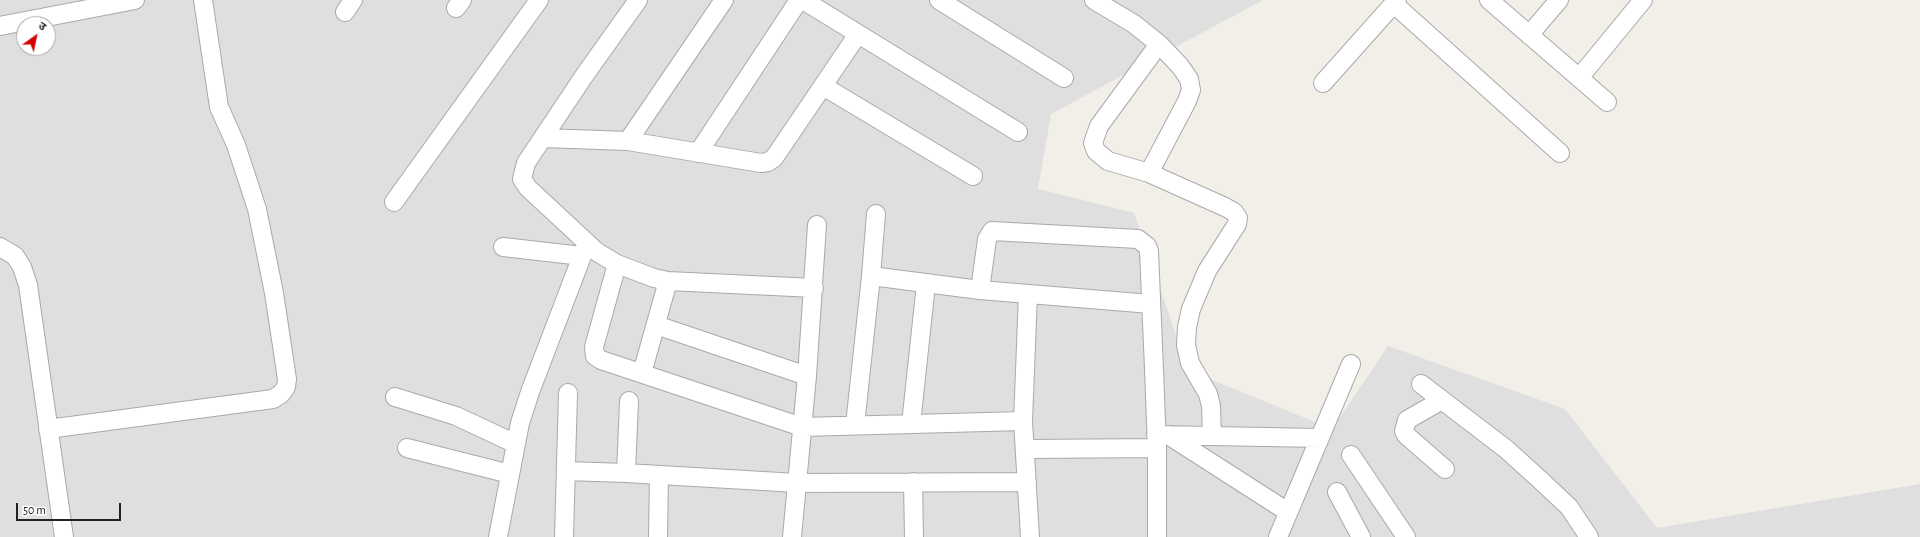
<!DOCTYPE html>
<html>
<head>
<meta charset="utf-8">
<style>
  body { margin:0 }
  #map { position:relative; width:1920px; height:537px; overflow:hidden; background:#f2efe9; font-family:"Alegreya Sans","Noto Sans Devanagari",sans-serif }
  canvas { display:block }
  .north { position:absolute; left:16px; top:16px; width:40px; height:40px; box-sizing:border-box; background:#fff; border:1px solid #a7a7a7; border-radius:50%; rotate:33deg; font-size:11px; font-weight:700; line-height:16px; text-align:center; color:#222 }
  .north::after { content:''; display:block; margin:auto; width:14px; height:18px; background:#d40000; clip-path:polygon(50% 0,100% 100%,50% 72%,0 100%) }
  .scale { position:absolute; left:16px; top:503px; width:105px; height:18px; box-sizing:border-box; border:2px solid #222; border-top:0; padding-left:5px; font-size:12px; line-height:14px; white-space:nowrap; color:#222; -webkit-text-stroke:3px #fff; paint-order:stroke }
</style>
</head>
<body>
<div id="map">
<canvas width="1920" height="537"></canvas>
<div class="north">उ</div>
<div class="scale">50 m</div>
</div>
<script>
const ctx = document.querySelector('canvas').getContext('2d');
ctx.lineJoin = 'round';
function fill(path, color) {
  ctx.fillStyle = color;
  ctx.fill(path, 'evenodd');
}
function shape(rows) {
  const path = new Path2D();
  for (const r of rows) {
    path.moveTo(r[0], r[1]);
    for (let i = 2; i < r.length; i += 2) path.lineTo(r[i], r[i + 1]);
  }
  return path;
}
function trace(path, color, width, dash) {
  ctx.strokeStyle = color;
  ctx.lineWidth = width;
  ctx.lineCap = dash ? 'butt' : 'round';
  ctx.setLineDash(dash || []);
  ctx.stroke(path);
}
const residential = shape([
  [0,0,1263,0,1051,114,1038,189,1134,213,1188,370,1332,429,1388,346,1565,409,1657,528,1920,484,1920,537,0,537],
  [24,24,48,24,48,48,24,48]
]);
const minor = shape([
  [638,0,584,76,526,163,522,179,528,188,597,252,617,264,654,278,668,281,814,288],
  [803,0,1018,132],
  [939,0,1064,78],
  [1094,0,1134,24,1159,44,1180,66,1189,79,1191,90,1187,101,1149,173],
  [1489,0,1607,102],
  [1394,4,1560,153],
  [456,8,462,0],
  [345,12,353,0],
  [0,26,135,0],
  [1529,35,1559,0],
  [1159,44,1099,126,1093,143,1096,151,1108,161,1149,173,1225,207,1234,212,1238,218,1237,224,1207,271,1191,309,1187,327,1186,345,1190,363,1208,394,1211,406,1212,436],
  [1579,78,1643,0],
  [1323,83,1397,0],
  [823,86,973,176],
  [543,138,628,141,761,163,768,162,774,158,858,34],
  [628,141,724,0],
  [698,153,799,0],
  [394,202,539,0],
  [0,247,15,256,22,267,28,285,64,537],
  [503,247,582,256],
  [617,264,594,347,595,356,601,360,802,427,1023,421],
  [871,276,980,290,1151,304],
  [980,290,987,239,992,231,1138,239,1147,246,1149,251,1154,369,1157,448,1157,537],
  [1028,294,1023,421,1030,537],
  [656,325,807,376],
  [642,373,668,281],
  [1421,384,1506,449,1537,477,1569,507,1589,537],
  [395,397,456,416,516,444],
  [1442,400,1407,420,1404,431,1406,435,1445,469],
  [911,424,926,284],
  [855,425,871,276,876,214],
  [48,429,273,399,281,394,286,387,287,379,274,293,257,209,236,145,219,107,203,0],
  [1156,435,1320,438],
  [1168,435,1288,512],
  [407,448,510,474],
  [1025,449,1157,448],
  [1351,455,1406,537],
  [566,471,626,473,797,483,1027,482],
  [626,473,629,401],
  [913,482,914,537],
  [1337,492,1361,537],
  [498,537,520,423,530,392,587,243],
  [564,537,568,393],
  [658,537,659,475],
  [792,537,807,376,817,225],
  [1278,537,1351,364]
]);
fill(residential, '#e0dfdf');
trace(minor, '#a9a9a9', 20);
trace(minor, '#fff', 18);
</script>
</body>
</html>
